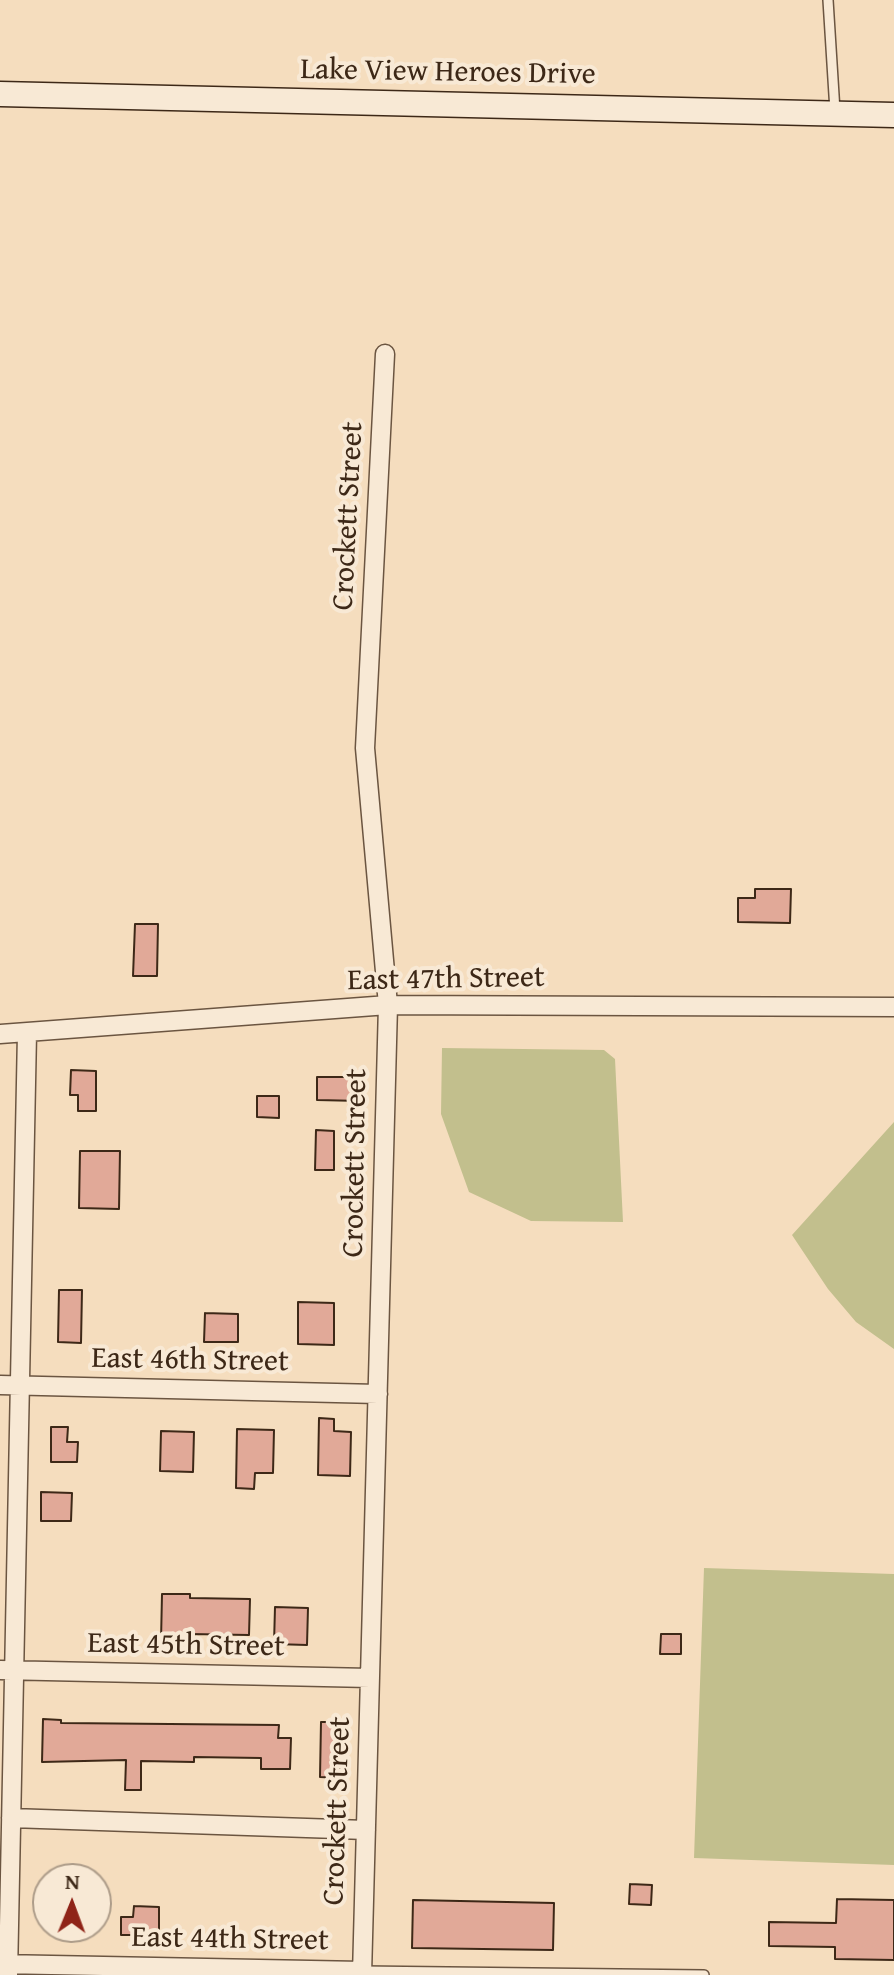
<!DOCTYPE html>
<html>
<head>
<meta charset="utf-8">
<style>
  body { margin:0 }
  #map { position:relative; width:894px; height:1975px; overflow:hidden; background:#f5ddbe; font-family:"Gentium Book Plus",serif }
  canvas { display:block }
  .north { position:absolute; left:32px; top:1863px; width:80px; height:80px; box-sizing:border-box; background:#f8e9d5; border:2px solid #ad9c89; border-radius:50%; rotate:1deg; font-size:22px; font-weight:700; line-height:32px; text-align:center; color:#3d2817 }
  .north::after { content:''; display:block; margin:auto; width:28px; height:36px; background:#8f2418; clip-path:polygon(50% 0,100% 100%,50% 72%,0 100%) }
</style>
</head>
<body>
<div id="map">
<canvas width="894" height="1975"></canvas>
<div class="north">N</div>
</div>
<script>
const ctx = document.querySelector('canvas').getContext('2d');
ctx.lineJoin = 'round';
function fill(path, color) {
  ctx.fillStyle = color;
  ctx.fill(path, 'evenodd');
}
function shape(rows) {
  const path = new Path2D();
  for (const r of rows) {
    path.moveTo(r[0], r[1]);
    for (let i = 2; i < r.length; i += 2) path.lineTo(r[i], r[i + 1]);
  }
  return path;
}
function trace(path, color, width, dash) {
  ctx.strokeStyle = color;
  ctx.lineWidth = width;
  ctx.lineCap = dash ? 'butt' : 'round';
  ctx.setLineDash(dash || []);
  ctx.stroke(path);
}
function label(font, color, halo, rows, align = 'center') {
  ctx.font = font + ' "Gentium Book Plus",serif';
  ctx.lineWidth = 8;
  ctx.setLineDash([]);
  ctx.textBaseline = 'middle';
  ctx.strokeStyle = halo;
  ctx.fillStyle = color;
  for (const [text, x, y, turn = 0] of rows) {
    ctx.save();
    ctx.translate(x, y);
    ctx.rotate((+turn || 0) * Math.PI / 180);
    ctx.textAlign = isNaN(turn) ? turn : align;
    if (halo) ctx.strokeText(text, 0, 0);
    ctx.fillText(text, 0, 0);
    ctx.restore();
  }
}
const green = shape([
  [442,1048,604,1050,615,1059,623,1222,531,1221,469,1192,441,1114],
  [894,1122,894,1349,856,1322,828,1289,792,1235],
  [704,1568,894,1574,894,1865,694,1858]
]);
const building = shape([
  [755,889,791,889,790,923,738,922,738,898,755,898,755,889],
  [135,924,158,924,157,976,133,976,135,924],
  [71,1070,96,1071,96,1111,78,1111,78,1095,70,1095,71,1070],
  [317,1077,362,1077,361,1101,317,1100,317,1077],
  [257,1096,279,1096,279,1118,257,1117,257,1096],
  [316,1130,334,1131,334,1170,315,1170,316,1130],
  [80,1151,120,1151,119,1209,79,1208,80,1151],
  [59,1290,82,1290,81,1343,58,1342,59,1290],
  [298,1302,334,1303,334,1345,298,1344,298,1302],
  [205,1313,238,1314,238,1342,204,1342,205,1313],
  [319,1418,334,1419,334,1431,351,1432,350,1476,318,1475,319,1418],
  [51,1427,68,1427,67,1442,78,1442,77,1462,51,1462,51,1427],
  [237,1429,274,1430,273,1473,255,1473,254,1489,236,1488,237,1429],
  [161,1431,194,1432,193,1472,160,1471,161,1431],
  [41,1492,72,1493,71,1521,41,1521,41,1492],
  [162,1594,190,1594,190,1598,250,1599,249,1635,189,1634,189,1641,161,1641,162,1594],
  [275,1607,308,1608,307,1645,274,1644,275,1607],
  [661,1634,681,1634,681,1654,660,1654,661,1634],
  [43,1719,61,1720,61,1723,279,1725,278,1738,291,1738,290,1769,261,1769,261,1758,194,1757,194,1762,141,1761,141,1790,125,1790,126,1760,42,1762,43,1719],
  [321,1722,341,1722,340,1778,320,1777,321,1722],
  [630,1884,652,1885,651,1905,629,1904,630,1884],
  [837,1899,894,1900,894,1960,835,1959,835,1947,769,1946,769,1922,836,1923,837,1899],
  [413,1900,554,1903,553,1950,412,1948,413,1900],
  [134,1906,159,1907,159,1935,121,1935,121,1917,133,1917,134,1906]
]);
const lane = shape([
  [828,0,835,111],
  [362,1971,704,1975]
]);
const street = shape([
  [0,1034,388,1005,894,1007],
  [0,1385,378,1394],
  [0,1670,370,1678],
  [11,1818,366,1830],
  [0,1964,362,1971],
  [8,1975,27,1033],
  [362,1975,388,1005,365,748,385,354]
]);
const secondary = shape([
  [0,94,894,115]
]);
const streetNames = [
  ["Lake View Heroes Drive",448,73,1],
  ["Crockett Street",349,516,-87],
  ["East 47th Street",446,980,-1],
  ["Crockett Street",356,1163,-89],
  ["East 46th Street",190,1361,1],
  ["East 45th Street",186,1646,1],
  ["Crockett Street",338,1811,-88],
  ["East 44th Street",230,1940,1]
];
fill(green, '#c2bf8d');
fill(building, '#e1a998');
trace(building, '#3d2817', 2);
trace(lane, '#6b5541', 12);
trace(street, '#6b5541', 21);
trace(secondary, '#3d2817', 27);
trace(lane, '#f8e9d5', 9);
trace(street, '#f8e9d5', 18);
trace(secondary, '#f8e9d5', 24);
label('30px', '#3d2817', '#f8e9d5', streetNames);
</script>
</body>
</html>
